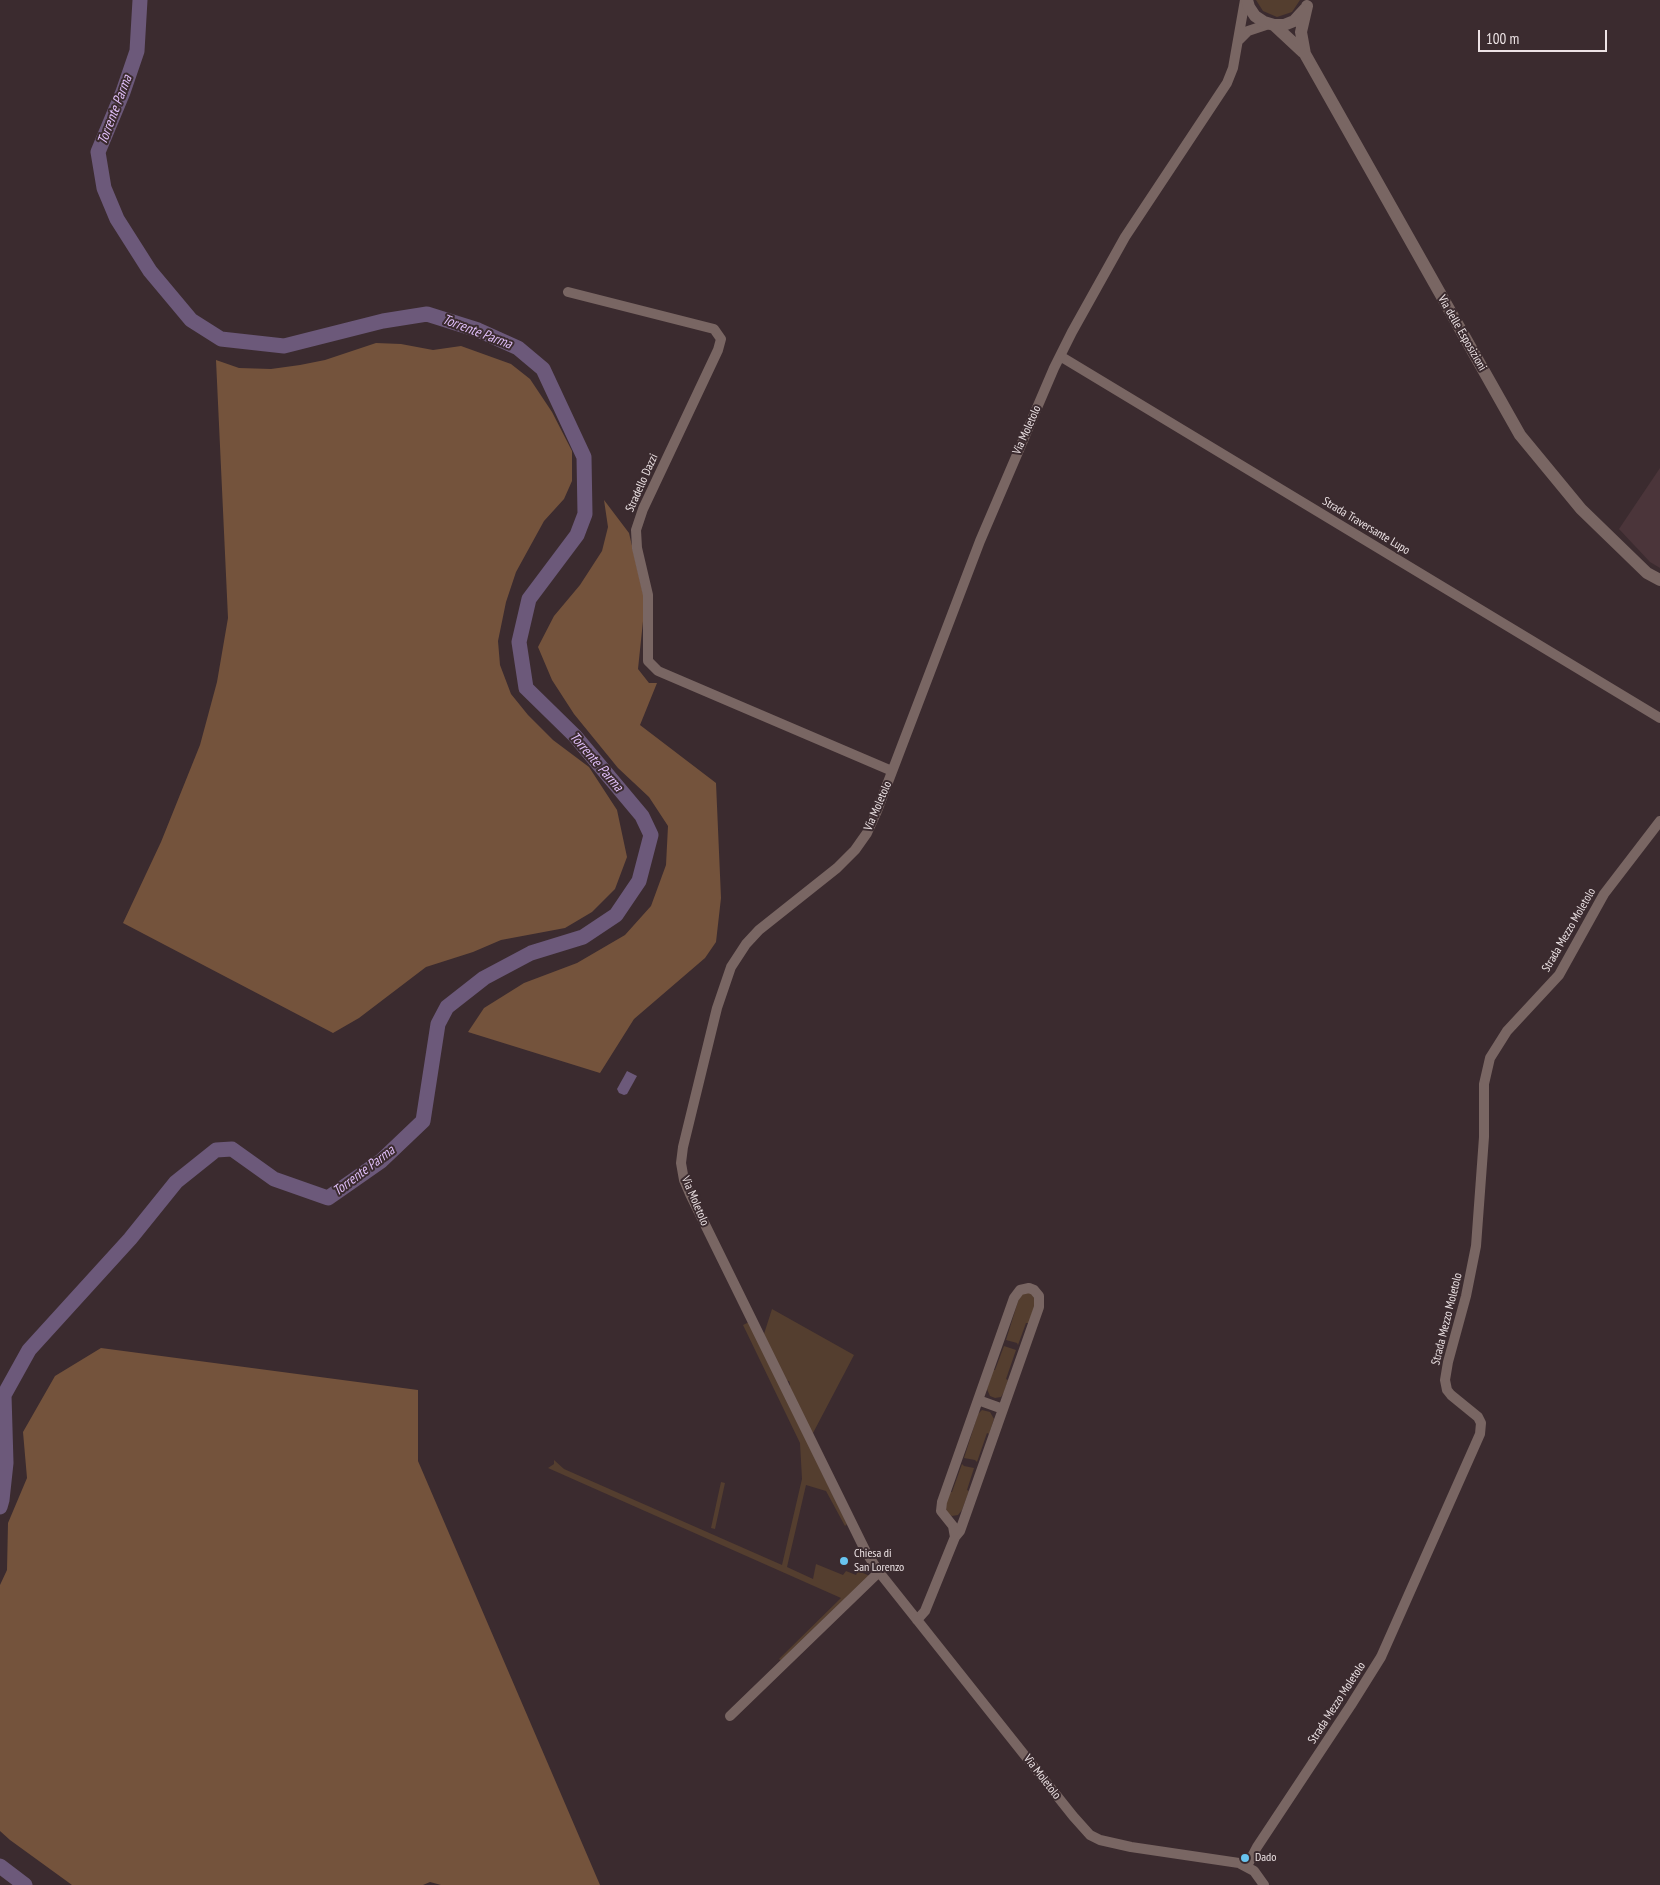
<!DOCTYPE html>
<html>
<head>
<meta charset="utf-8">
<style>
  body { margin:0 }
  #map { position:relative; width:1660px; height:1885px; overflow:hidden; background:#3b2b2f; font-family:"PT Sans Narrow",sans-serif }
  canvas { display:block }
  .scale { position:absolute; left:1478px; top:30px; width:129px; height:22px; box-sizing:border-box; border:2px solid #ede3e5; border-top:0; padding-left:6px; font-size:15px; line-height:18px; white-space:nowrap; color:#ede3e5; -webkit-text-stroke:4px #3b2b2f; paint-order:stroke }
</style>
</head>
<body>
<div id="map">
<canvas width="1660" height="1885"></canvas>
<div class="scale">100 m</div>
</div>
<script>
const ctx = document.querySelector('canvas').getContext('2d');
ctx.lineJoin = 'round';
function fill(path, color) {
  ctx.fillStyle = color;
  ctx.fill(path, 'evenodd');
}
function shape(rows) {
  const path = new Path2D();
  for (const r of rows) {
    path.moveTo(r[0], r[1]);
    for (let i = 2; i < r.length; i += 2) path.lineTo(r[i], r[i + 1]);
  }
  return path;
}
function trace(path, color, width, dash) {
  ctx.strokeStyle = color;
  ctx.lineWidth = width;
  ctx.lineCap = dash ? 'butt' : 'round';
  ctx.setLineDash(dash || []);
  ctx.stroke(path);
}
function label(font, color, halo, rows, align = 'center') {
  ctx.font = font + ' "PT Sans Narrow",sans-serif';
  ctx.lineWidth = 4;
  ctx.setLineDash([]);
  ctx.textBaseline = 'middle';
  ctx.strokeStyle = halo;
  ctx.fillStyle = color;
  for (const [text, x, y, turn = 0] of rows) {
    ctx.save();
    ctx.translate(x, y);
    ctx.rotate((+turn || 0) * Math.PI / 180);
    ctx.textAlign = isNaN(turn) ? turn : align;
    if (halo) ctx.strokeText(text, 0, 0);
    ctx.fillText(text, 0, 0);
    ctx.restore();
  }
}
const built = shape([
  [1660,468,1660,568,1650,562,1619,529]
]);
const green = shape([
  [1256,0,1300,0,1292,12,1277,17,1263,11],
  [1025,1292,1031,1293,1036,1301,1029,1323,1026,1323,1018,1345,1017,1343,1006,1340,1020,1295],
  [772,1309,854,1355,813,1433,811,1434,790,1387,790,1384,789,1381,784,1380,764,1334],
  [749,1322,847,1524,845,1526,826,1491,806,1485,787,1567,813,1579,816,1564,843,1575,846,1571,856,1575,858,1571,870,1576,783,1662,779,1659,841,1598,548,1468,554,1464,554,1460,564,1469,782,1565,802,1479,800,1443,743,1325],
  [1004,1346,1016,1350,1006,1379,1008,1380,1004,1392,1001,1397,995,1398,990,1396,987,1389,993,1370,995,1370],
  [982,1410,990,1412,994,1419,989,1434,987,1433,977,1462,975,1460,964,1458,978,1414],
  [962,1464,964,1466,974,1468,967,1490,969,1491,962,1510,958,1515,952,1516,947,1513,945,1504,949,1492,952,1492],
  [721,1482,725,1483,715,1529,711,1528]
]);
const forest = shape([
  [376,343,401,344,433,350,461,346,511,364,530,379,552,412,572,451,572,481,564,499,544,521,516,572,506,602,498,641,500,665,511,694,528,715,553,740,589,767,617,810,627,857,615,889,592,912,565,928,501,940,473,952,426,967,359,1018,333,1033,123,923,161,842,200,745,217,682,228,618,216,360,239,368,271,369,300,365,325,360],
  [604,500,629,533,645,602,638,669,649,683,657,683,640,725,716,783,721,898,716,942,705,958,634,1019,600,1073,468,1032,484,1008,524,983,577,963,625,935,651,906,666,865,668,826,649,797,618,768,574,714,552,680,538,647,554,616,580,585,602,551,608,527],
  [101,1348,418,1390,418,1461,600,1885,441,1885,430,1882,423,1885,72,1885,10,1840,0,1831,0,1585,7,1570,8,1523,27,1478,23,1432,55,1376]
]);
const water = shape([
  [627,1071,637,1076,627,1094,624,1095,619,1093,617,1089]
]);
const river = shape([
  [0,1507,2,1500,6,1463,4,1395,29,1350,130,1239,176,1182,216,1150,232,1149,274,1179,328,1198,381,1161,423,1121,438,1024,447,1007,484,978,531,953,583,937,616,915,639,881,651,835,642,816,575,736,526,688,519,642,529,599,577,535,585,514,584,457,543,369,518,348,478,330,427,314,383,321,284,346,221,339,191,320,150,271,117,219,104,188,98,152,123,92,137,51,140,0],
  [0,1866,25,1885]
]);
const minor = shape([
  [1245,0,1233,68,1227,83,1125,237,1072,332,1054,368,980,541,877,811,867,833,855,850,837,868,759,930,746,944,731,967,717,1008,683,1147,681,1163,684,1180,690,1194,866,1552,879,1572,1073,1816,1090,1835,1100,1840,1131,1847,1239,1863,1254,1871,1264,1885],
  [1238,41,1248,31,1269,24],
  [568,292,714,329,721,339,718,350,643,509,636,530,637,548,648,595,648,661,658,671,892,771],
  [1060,356,1660,718],
  [978,1400,1003,1409],
  [917,1620,925,1611,955,1537,960,1531,1039,1307,1039,1296,1034,1290,1029,1288,1020,1290,1014,1298,942,1502,941,1511,953,1526,955,1537],
  [730,1716,879,1572],
  [1247,1866,1257,1847,1351,1705,1381,1657,1480,1434,1481,1423,1478,1417,1451,1395,1447,1390,1445,1380,1448,1362,1466,1296,1476,1246,1484,1137,1484,1084,1490,1058,1507,1031,1559,975,1604,894,1660,821]
]);
const tertiary = shape([
  [1247,0,1249,7,1255,16,1264,22,1274,25,1284,25,1294,21,1305,9],
  [1307,6,1301,32,1305,54,1520,435,1581,509,1647,573,1660,580],
  [1274,25,1303,52]
]);
const markers = [
  [844,1561,5,"#68c4f0"],
  [1245,1858,5,"#68c4f0"]
];
const streetNames = [
  ["Via delle Esposizioni",1462,333,60],
  ["Via Moletolo",1027,430,-66],
  ["Stradello Dazzi",642,483,-66],
  ["Strada Traversante Lupo",1366,526,31],
  ["Via Moletolo",878,806,-67],
  ["Strada Mezzo Moletolo",1569,930,-60],
  ["Via Moletolo",695,1201,67],
  ["Strada Mezzo Moletolo",1447,1319,-76],
  ["Strada Mezzo Moletolo",1337,1703,-57],
  ["Via Moletolo",1042,1777,52]
];
const poiNames = [
  ["Chiesa di",854,1554],
  ["San Lorenzo",854,1568],
  ["Dado",1255,1858]
];
const waterNames = [
  ["Torrente Parma",115,110,-69],
  ["Torrente Parma",477,332,21],
  ["Torrente Parma",596,762,49],
  ["Torrente Parma",364,1171,-37]
];
fill(built, '#4b353a');
fill(green, '#543e2f');
fill(forest, '#74533c');
fill(water, '#6c597a');
trace(river, '#6c597a', 15);
trace(minor, '#796663', 10);
trace(tertiary, '#796663', 12);
for (const [x, y, r, color] of markers) {
  const dot = new Path2D();
  dot.arc(x, y, r, 0, 2 * Math.PI);
  ctx.fillStyle = color;
  ctx.fill(dot);
  trace(dot, '#3b2b2f', 2);
}
label('12px', '#ede3e5', '#3b2b2f', streetNames);
label('12px', '#ede3e5', '#3b2b2f', poiNames, 'left');
label('italic 14px', '#e0bff9', '#3b2b2f', waterNames);
</script>
</body>
</html>
